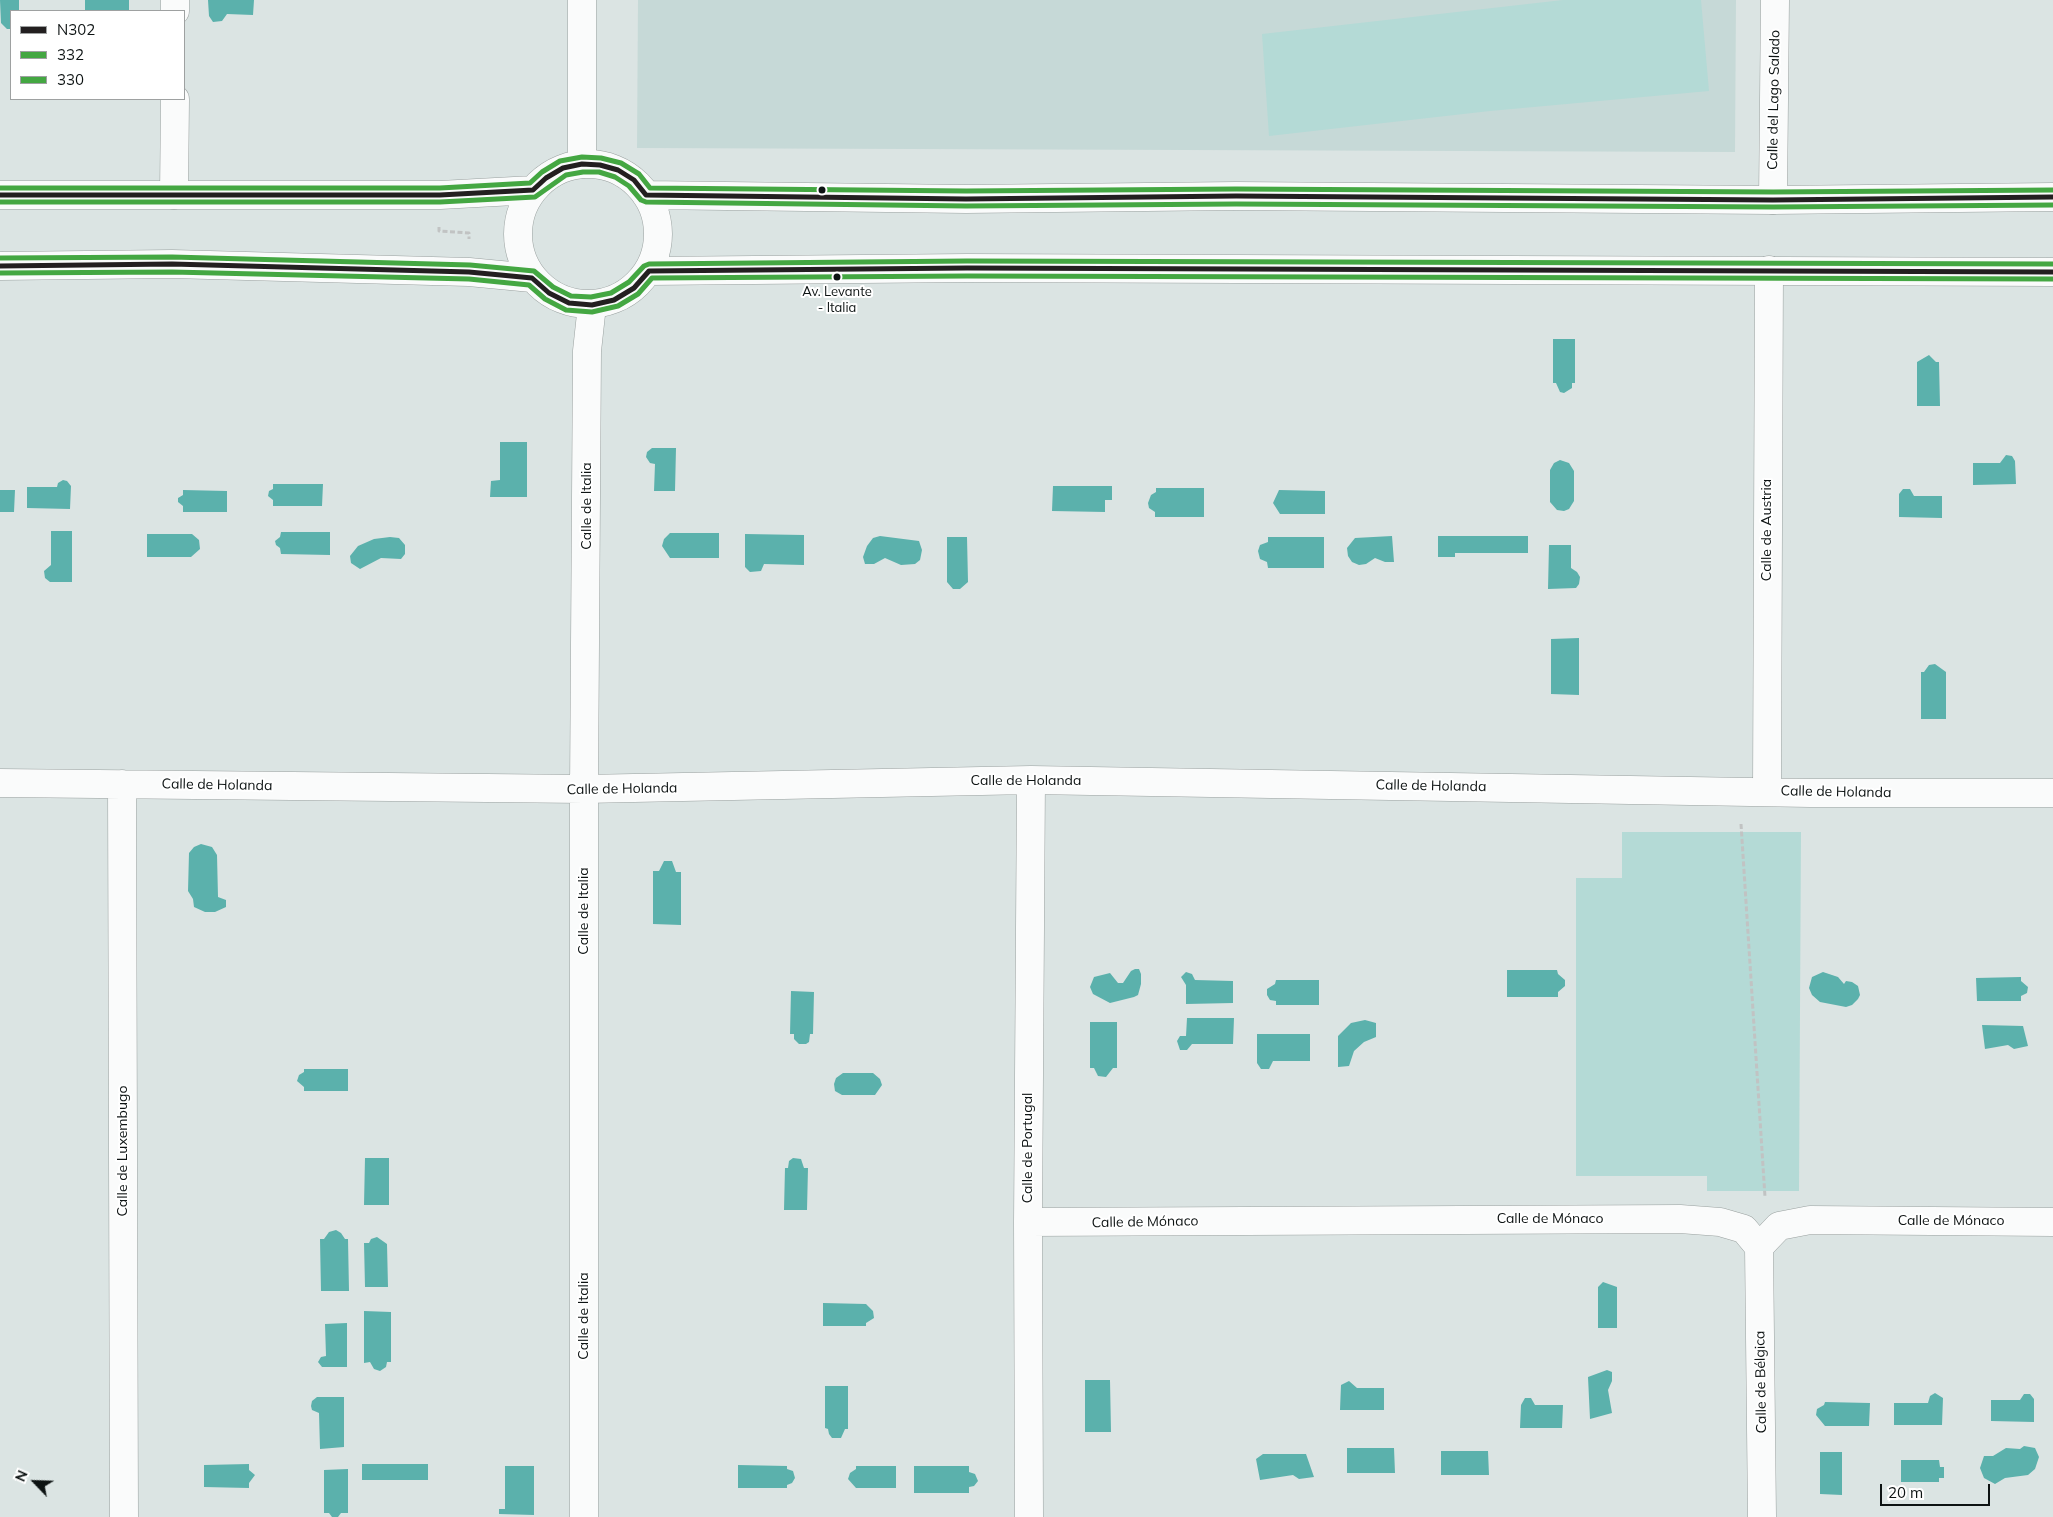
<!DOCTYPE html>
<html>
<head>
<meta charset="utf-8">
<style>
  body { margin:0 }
  #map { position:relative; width:2053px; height:1517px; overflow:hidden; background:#dbe4e3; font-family:Mulish,sans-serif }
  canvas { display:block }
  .legend { position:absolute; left:10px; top:10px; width:175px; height:90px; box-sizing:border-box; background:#fff; border:1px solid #9ea1a1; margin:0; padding:6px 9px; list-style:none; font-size:15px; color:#0d1313 }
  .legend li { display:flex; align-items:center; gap:10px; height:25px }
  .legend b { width:25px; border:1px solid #9ea1a1 }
  .north { position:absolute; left:10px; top:1457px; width:50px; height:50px; -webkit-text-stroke:4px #fff; paint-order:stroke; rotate:294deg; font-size:14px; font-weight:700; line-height:20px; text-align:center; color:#0d1313 }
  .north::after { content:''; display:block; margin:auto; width:18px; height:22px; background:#0d1313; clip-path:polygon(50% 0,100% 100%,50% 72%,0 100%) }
  .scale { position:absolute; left:1880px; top:1484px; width:110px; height:22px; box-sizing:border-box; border:2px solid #0d1313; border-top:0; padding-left:6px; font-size:15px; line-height:18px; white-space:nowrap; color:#0d1313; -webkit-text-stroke:4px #fff; paint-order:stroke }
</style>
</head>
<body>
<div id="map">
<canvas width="2053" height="1517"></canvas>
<ul class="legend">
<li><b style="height:6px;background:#231f20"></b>N302</li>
<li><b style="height:6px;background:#44a742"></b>332</li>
<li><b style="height:6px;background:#44a742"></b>330</li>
</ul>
<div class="north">N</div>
<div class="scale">20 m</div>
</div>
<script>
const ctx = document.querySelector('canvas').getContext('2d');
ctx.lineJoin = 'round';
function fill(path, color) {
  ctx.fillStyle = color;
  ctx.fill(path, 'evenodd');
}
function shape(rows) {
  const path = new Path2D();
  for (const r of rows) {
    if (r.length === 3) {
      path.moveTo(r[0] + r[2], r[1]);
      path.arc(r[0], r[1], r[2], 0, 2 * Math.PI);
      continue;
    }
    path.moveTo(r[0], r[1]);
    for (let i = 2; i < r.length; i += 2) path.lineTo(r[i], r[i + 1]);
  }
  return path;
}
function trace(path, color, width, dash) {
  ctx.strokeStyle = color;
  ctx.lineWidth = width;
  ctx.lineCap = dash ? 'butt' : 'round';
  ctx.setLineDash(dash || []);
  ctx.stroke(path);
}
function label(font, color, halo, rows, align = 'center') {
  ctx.font = font + ' Mulish,sans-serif';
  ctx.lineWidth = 4;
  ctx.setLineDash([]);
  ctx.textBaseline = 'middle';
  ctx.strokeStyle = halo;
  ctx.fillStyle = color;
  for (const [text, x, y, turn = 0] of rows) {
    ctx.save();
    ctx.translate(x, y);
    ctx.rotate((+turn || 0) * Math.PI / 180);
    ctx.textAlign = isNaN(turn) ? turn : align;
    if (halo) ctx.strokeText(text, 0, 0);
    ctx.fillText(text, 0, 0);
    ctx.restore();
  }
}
const built = shape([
  [638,0,1736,0,1735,152,637,148]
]);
const green = shape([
  [1563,0,1701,0,1709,91,1490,111,1269,136,1262,34],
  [1622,832,1801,832,1799,1191,1707,1191,1707,1176,1576,1176,1576,878,1622,878]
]);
const water = shape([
  [0,0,19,0,19,11,11,11,11,29,7,29,1,23],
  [85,0,129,0,129,11,85,11],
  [208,0,254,0,253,15,227,14,222,21,213,22,209,16],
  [1553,339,1575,339,1575,383,1572,383,1572,388,1564,393,1560,392,1556,383,1553,383],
  [1929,355,1936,362,1939,362,1940,406,1917,406,1917,362],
  [500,442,527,442,527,497,490,497,491,481,500,480],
  [652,448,676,448,675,491,654,491,655,464,650,463,646,457,647,452],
  [2006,455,2012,456,2015,461,2016,484,1973,485,1973,463,2000,463],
  [1560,460,1569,463,1574,471,1574,501,1569,509,1564,511,1557,510,1550,502,1550,470,1554,463],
  [63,480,67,481,71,486,70,509,27,508,27,487,57,487,58,483],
  [273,484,323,484,322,506,273,506,273,500,268,496,269,491,273,489],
  [1053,486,1112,486,1112,500,1105,500,1105,512,1052,511],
  [1156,488,1204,488,1204,517,1155,517,1155,512,1149,508,1148,503,1151,495,1156,492],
  [1903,489,1910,489,1914,496,1942,496,1942,518,1899,517,1899,494],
  [0,490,15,490,14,512,0,512],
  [183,490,227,491,227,512,183,512,183,506,178,502,178,498,183,495],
  [1279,490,1325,491,1325,514,1280,514,1273,503],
  [51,531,72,531,72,582,50,582,45,578,44,571,51,565],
  [281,532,330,532,330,555,281,554,280,548,276,545,275,541,280,537],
  [670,533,719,533,719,558,670,558,662,546,664,539],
  [147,534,192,534,199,540,200,549,191,557,147,557],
  [745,534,804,535,804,565,764,564,761,571,750,572,745,567],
  [880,536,919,541,922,550,920,560,915,564,901,565,885,558,874,564,865,564,863,557,867,546,873,538],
  [1392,536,1394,562,1385,562,1375,558,1366,564,1359,565,1352,562,1348,556,1347,548,1355,538],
  [1438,536,1528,536,1528,553,1455,553,1455,557,1438,557],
  [390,537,399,538,405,545,405,554,401,559,381,558,360,569,351,563,350,556,358,546,374,539],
  [947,537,967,537,968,582,960,589,953,589,947,582],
  [1268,537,1324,537,1324,568,1268,568,1267,562,1260,559,1258,551,1260,545,1268,542],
  [1549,545,1571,545,1571,568,1577,572,1580,577,1579,584,1576,588,1548,589],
  [1579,638,1579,695,1551,694,1551,639],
  [1935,664,1946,672,1946,719,1921,719,1921,672,1924,672,1929,665],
  [201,844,212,847,217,855,218,897,226,900,226,907,215,912,205,912,194,907,193,899,188,891,189,853,194,847],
  [664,861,672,861,676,872,681,872,681,925,653,924,653,871,659,871],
  [1135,969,1139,969,1141,974,1141,984,1138,995,1134,997,1110,1003,1093,994,1090,987,1094,977,1110,973,1118,983,1123,983,1131,971],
  [1507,970,1557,970,1558,974,1565,980,1565,986,1558,992,1558,997,1507,997],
  [1186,972,1192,974,1195,980,1233,981,1233,1003,1186,1004,1186,985,1181,977],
  [1823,972,1838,977,1844,984,1846,981,1852,982,1858,986,1860,995,1858,999,1852,1005,1846,1007,1820,1002,1812,995,1809,988,1812,977],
  [2021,977,2021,981,2028,987,2027,993,2021,996,2021,1001,1977,1001,1976,978],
  [1276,980,1319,980,1319,1005,1276,1005,1276,1001,1270,1000,1267,995,1267,989,1275,984],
  [791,991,814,992,813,1034,810,1034,809,1042,806,1044,799,1044,794,1039,794,1034,790,1034],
  [1187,1018,1234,1018,1233,1044,1192,1044,1187,1050,1180,1050,1177,1041,1180,1036,1186,1036],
  [1365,1020,1376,1023,1376,1037,1364,1042,1354,1051,1349,1066,1338,1067,1338,1036,1351,1023],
  [1090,1022,1117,1022,1117,1068,1113,1068,1106,1077,1098,1076,1094,1068,1090,1068],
  [1982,1025,2023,1026,2028,1046,2014,1049,2008,1045,1985,1049],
  [1257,1034,1310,1034,1310,1061,1273,1061,1269,1069,1261,1069,1257,1063],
  [304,1069,348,1069,348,1091,304,1091,304,1087,297,1081,299,1075,304,1072],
  [843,1073,873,1073,880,1079,882,1085,875,1095,842,1095,835,1091,834,1084,836,1078],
  [365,1158,389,1158,389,1205,364,1205],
  [793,1158,801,1159,804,1168,808,1168,807,1210,784,1210,785,1168,788,1168,789,1161],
  [336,1230,341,1233,345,1239,348,1239,349,1291,321,1291,320,1239,324,1239,329,1232],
  [377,1237,387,1244,388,1287,365,1287,364,1243,369,1243,371,1239],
  [1603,1282,1617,1287,1617,1328,1598,1328,1598,1287],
  [823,1303,866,1304,873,1311,874,1318,866,1323,866,1326,823,1326],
  [364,1311,391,1312,391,1362,387,1362,386,1367,380,1371,374,1369,370,1362,364,1363],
  [347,1323,347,1367,322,1367,318,1362,321,1357,326,1356,325,1324],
  [1607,1370,1612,1372,1612,1381,1608,1390,1612,1413,1590,1419,1588,1377],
  [1085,1380,1110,1380,1111,1432,1085,1432],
  [1349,1381,1357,1388,1384,1388,1384,1410,1340,1410,1341,1385],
  [825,1386,848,1386,848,1429,845,1429,841,1438,832,1438,829,1434,828,1429,825,1428],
  [1935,1393,1943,1398,1942,1425,1894,1425,1894,1403,1928,1403,1930,1396],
  [2024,1394,2030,1394,2034,1399,2034,1422,1991,1421,1991,1400,2020,1400],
  [317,1397,344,1397,344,1447,320,1449,319,1413,312,1410,311,1406,312,1401],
  [1525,1398,1531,1398,1535,1405,1563,1405,1562,1428,1520,1428,1521,1405],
  [1825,1402,1870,1403,1869,1426,1825,1426,1816,1415,1817,1409,1824,1405],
  [2024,1446,2035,1448,2039,1457,2035,1469,2028,1475,2005,1478,1995,1484,1984,1478,1980,1468,1984,1456,1993,1456,2006,1448,2020,1449],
  [1347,1448,1394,1448,1395,1473,1347,1473],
  [1441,1451,1488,1451,1489,1475,1441,1475],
  [1820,1452,1842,1452,1842,1495,1820,1494],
  [1263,1454,1306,1454,1314,1477,1299,1479,1293,1475,1260,1480,1256,1459],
  [1901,1460,1939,1460,1940,1467,1944,1467,1944,1478,1939,1478,1939,1482,1901,1482],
  [249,1464,249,1470,255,1475,249,1483,249,1488,204,1487,204,1465],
  [362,1464,428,1464,428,1480,362,1480],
  [738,1465,787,1466,787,1469,793,1471,795,1478,792,1483,787,1485,787,1488,738,1488],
  [505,1466,534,1466,534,1515,499,1514,499,1509,505,1509],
  [856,1466,896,1466,896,1488,856,1488,848,1479,850,1473,856,1469],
  [914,1466,969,1466,969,1472,975,1474,978,1481,974,1486,969,1487,969,1493,914,1493],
  [348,1469,348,1513,341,1513,338,1517,332,1517,329,1513,324,1513,324,1470]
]);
const path = shape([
  [439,227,439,231,469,233,469,239],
  [1741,824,1765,1197]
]);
const minor = shape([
  [175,11,175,0],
  [582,164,582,0],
  [174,195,175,99],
  [1773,200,1775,0],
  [0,783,584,789,1031,780,1810,793,2053,793],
  [122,784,124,1517],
  [1767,790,1769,270],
  [1028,1222,1680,1219,1720,1222,1744,1229,1759,1247,1779,1226,1810,1220,2053,1222],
  [1759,1247,1762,1517],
  [584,1517,584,789,587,351,592,305],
  [1029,1517,1028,1222,1031,780]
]);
const tertiary = shape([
  [588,234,70],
  [0,195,440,195,533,190],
  [646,195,966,199,1236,196,1773,200,2053,197],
  [0,266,172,264,469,272,532,278],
  [649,271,967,268,2053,272]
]);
const bus1 = shape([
  [0,195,440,195,533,190,546,178,563,168,582,164,600,165,618,170,634,180,646,195,966,199,1236,196,1773,200,2053,197],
  [0,266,172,264,469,272,532,278,549,293,569,303,592,305,614,300,634,288,649,271,967,268,2053,272]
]);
const bus2 = shape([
  [0,202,440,202,535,197,566,175,583,172,599,172,615,177,629,186,641,200,646,202,966,206,1236,204,1773,207,2053,205],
  [0,273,172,272,469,279,529,285,545,299,566,310,592,312,618,306,638,294,652,278,967,276,2053,279]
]);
const bus3 = shape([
  [0,188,440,188,530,183,542,172,560,161,582,157,601,158,621,163,639,174,650,188,966,191,1236,189,1773,192,2053,190],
  [0,258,172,257,470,265,534,271,553,287,571,296,591,297,611,293,629,282,644,266,649,264,967,261,2053,264]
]);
const markers = [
  [822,190,4.5,"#0d1313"],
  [837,277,4.5,"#0d1313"]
];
const busNames = [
  ["Av. Levante",837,292],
  ["- Italia",837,308]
];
const streetNames = [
  ["Calle del Lago Salado",1774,100,-89],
  ["Calle de Italia",587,506,-90],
  ["Calle de Austria",1767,530,-90],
  ["Calle de Holanda",1026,781],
  ["Calle de Holanda",217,785,1],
  ["Calle de Holanda",1431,786,1],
  ["Calle de Holanda",622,789,-1],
  ["Calle de Holanda",1836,792,1],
  ["Calle de Italia",584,911,-90],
  ["Calle de Portugal",1028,1148,-90],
  ["Calle de Luxembugo",123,1151,-90],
  ["Calle de Mónaco",1550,1219],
  ["Calle de Mónaco",1951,1221],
  ["Calle de Mónaco",1145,1222,-1],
  ["Calle de Italia",584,1316,-90],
  ["Calle de Bélgica",1761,1382,-91]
];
fill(built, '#c6d9d7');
fill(green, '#b4dad6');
fill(water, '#5bb1ac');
trace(minor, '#99a09f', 29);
trace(tertiary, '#99a09f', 29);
trace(path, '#c1c3c3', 3, [5, 2.5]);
trace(minor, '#fafbfb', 28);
trace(tertiary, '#fafbfb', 28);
trace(bus1, '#231f20', 5);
trace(bus2, '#44a742', 5);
trace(bus3, '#44a742', 5);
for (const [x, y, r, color] of markers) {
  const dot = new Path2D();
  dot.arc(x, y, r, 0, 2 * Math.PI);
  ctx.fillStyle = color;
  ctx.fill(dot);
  trace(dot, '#fff', 2);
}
label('13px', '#0d1313', '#fff', busNames);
label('14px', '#0d1313', '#fff', streetNames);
</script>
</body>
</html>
